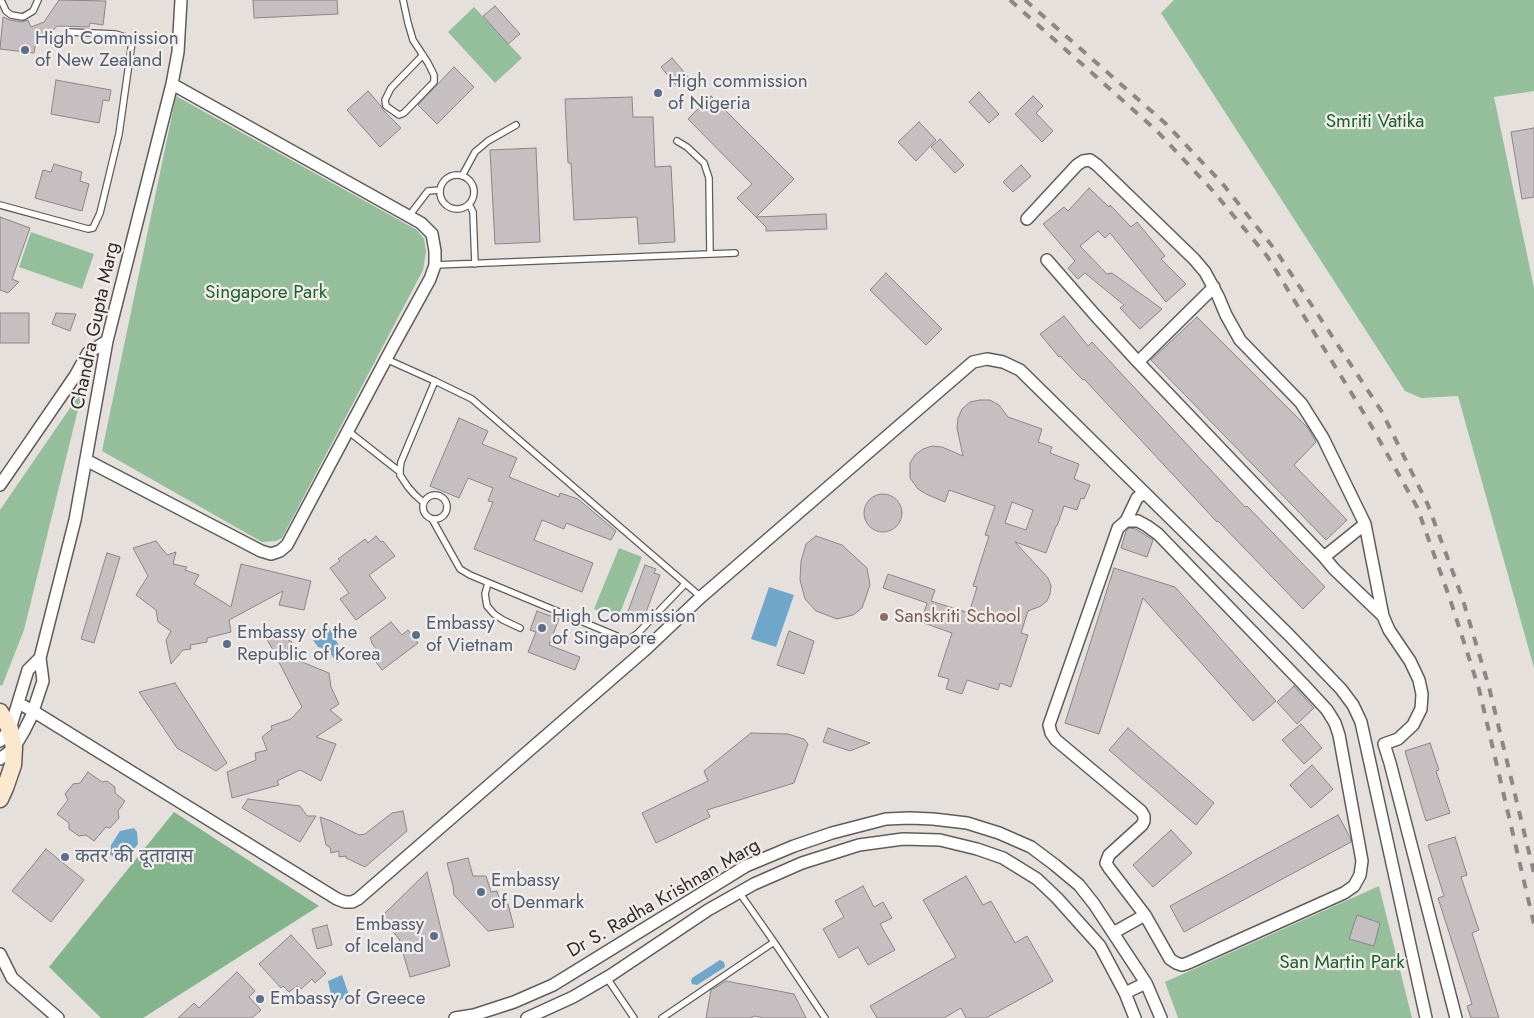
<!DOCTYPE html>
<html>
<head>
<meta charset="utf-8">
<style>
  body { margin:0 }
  canvas { display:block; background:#e6e0dd }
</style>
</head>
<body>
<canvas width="1534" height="1018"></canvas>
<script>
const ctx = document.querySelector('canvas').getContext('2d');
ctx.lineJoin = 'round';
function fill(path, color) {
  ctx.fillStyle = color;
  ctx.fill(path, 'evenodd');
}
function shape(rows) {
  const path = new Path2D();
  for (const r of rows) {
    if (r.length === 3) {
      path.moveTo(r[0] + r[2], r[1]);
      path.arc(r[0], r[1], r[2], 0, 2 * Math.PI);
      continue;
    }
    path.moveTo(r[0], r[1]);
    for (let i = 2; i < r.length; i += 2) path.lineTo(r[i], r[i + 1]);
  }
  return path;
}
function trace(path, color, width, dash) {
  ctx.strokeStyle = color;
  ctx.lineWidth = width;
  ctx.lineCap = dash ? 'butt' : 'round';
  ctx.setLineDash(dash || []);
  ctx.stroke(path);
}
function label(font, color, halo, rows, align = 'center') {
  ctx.font = font + ' Jost,"Noto Sans Devanagari",sans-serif';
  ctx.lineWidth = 4.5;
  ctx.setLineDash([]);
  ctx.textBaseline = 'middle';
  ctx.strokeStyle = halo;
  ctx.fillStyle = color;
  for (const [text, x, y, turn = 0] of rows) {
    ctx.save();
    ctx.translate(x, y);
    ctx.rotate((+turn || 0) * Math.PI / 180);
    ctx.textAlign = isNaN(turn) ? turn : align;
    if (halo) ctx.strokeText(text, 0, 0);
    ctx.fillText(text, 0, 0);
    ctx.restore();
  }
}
const green = shape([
  [1174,0,1534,0,1534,91,1494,97,1534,288,1534,668,1458,396,1421,398,1405,391,1161,13],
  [474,7,522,58,495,83,448,32],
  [176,96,417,230,424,239,426,252,423,270,282,538,276,541,262,542,102,451],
  [31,232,94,254,82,289,19,267],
  [83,389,24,630,2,686,0,685,0,510],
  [619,548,642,557,618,618,594,609],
  [1379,886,1412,1018,1178,1018,1165,982]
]);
const forest = shape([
  [174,812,319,906,143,1018,101,1018,49,967]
]);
const water = shape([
  [769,587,794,595,776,647,751,639],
  [328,626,346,658,337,663,328,650,318,647,313,640],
  [134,828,137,832,138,844,128,856,116,860,110,854,111,845,120,831],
  [720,960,724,962,725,967,697,985,692,984,691,981,692,978],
  [342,975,349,995,333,1004,328,981]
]);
const building = shape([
  [59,0,106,1,103,25,90,23,89,27,57,26,50,34,36,41,34,53,0,49,3,17,10,20,22,22,28,20,31,27,44,22,59,0],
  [253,0,337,0,338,14,254,18,253,0],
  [495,6,520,34,508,44,483,16,495,6],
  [672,58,690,79,679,89,661,67,672,58],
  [454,67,474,87,437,124,418,105,454,67],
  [56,80,111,90,109,101,103,100,99,123,51,114,56,80],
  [368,91,381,106,382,109,401,128,380,147,347,110,368,91],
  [979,92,999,114,989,123,969,102,979,92],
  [711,96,794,179,756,217,737,198,752,184,688,119,711,96],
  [1033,96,1043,106,1036,113,1053,131,1042,142,1015,114,1033,96],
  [632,97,633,117,653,117,655,167,671,166,675,242,639,244,637,217,574,220,571,163,568,163,565,99,632,97],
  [919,122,936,140,916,161,898,142,919,122],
  [1534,128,1534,197,1522,199,1511,132,1534,128],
  [940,139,964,165,955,173,931,147,940,139],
  [536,148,540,242,495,244,490,150,536,148],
  [54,164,82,172,80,181,89,184,82,211,35,198,43,170,51,172,54,164],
  [1021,165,1031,176,1013,192,1003,182,1021,165],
  [1089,188,1109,207,1110,205,1131,227,1137,222,1165,256,1161,259,1186,284,1166,302,1110,233,1105,238,1098,231,1080,246,1107,274,1112,273,1162,309,1140,329,1120,308,1124,305,1085,273,1078,279,1068,268,1075,261,1043,224,1064,207,1068,211,1089,188],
  [826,214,827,229,766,231,766,227,756,217,826,214],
  [0,217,30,228,12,279,19,282,8,293,0,290,0,217],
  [886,273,942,329,926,345,870,290,886,273],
  [0,313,29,313,29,343,0,343,0,313],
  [56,313,76,314,70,331,52,324,56,313],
  [1064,316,1088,346,1092,342,1245,507,1247,506,1325,587,1303,609,1218,521,1217,522,1084,379,1083,380,1060,356,1059,357,1040,334,1064,316],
  [1197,317,1308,428,1316,442,1294,465,1347,520,1326,540,1151,360,1197,317],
  [980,400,990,400,999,405,1008,417,1042,429,1038,442,1052,447,1050,453,1079,464,1074,479,1090,485,1084,499,1081,498,1077,510,1064,506,1057,526,1056,526,1046,553,1015,542,1048,578,1051,586,1050,594,1047,601,1041,606,1028,611,1021,633,1028,635,1011,687,1000,683,998,690,967,680,962,694,946,689,949,679,938,676,952,633,921,622,927,603,883,588,888,574,935,590,931,601,969,613,977,587,973,586,989,536,985,535,995,506,949,490,945,502,926,494,918,489,910,478,910,463,915,455,923,449,932,446,942,447,963,456,957,428,958,418,962,409,970,402,980,400],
  [1012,502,1033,510,1026,530,1005,523,1012,502],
  [459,418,488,431,482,444,517,458,509,477,559,497,560,493,578,499,616,531,611,540,566,523,564,529,542,520,534,540,593,563,582,592,474,549,493,502,488,501,493,488,468,478,459,498,430,486,459,418],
  [883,513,19],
  [1129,528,1136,529,1153,540,1147,557,1121,548,1126,531,1129,528],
  [376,536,381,542,383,541,395,556,369,575,386,598,356,620,340,599,349,593,330,568,340,561,338,559,365,539,368,543,376,536],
  [816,536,842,545,867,568,870,585,862,608,853,615,837,619,816,611,805,599,800,580,801,561,806,544,816,536],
  [156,541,167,555,176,552,173,564,187,567,185,570,199,575,194,584,231,607,241,564,311,581,304,610,279,605,283,591,229,620,231,632,207,638,207,642,190,645,191,649,183,650,171,664,166,640,171,631,158,622,156,610,136,595,148,576,133,548,156,541],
  [107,553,120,557,94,643,81,639,107,553],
  [645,565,656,569,654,573,660,575,643,620,627,614,645,565],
  [1114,568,1175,587,1276,701,1253,721,1143,598,1099,734,1065,723,1114,568],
  [537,611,559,619,549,645,580,657,575,670,528,652,536,632,530,630,537,611],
  [391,622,402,635,408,630,418,643,382,670,373,658,379,653,371,642,372,641,370,638,391,622],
  [271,628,285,635,285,638,292,642,285,655,329,673,331,687,339,704,330,710,342,720,316,737,336,744,321,781,300,770,277,781,279,785,232,798,227,772,256,760,255,753,267,750,262,737,272,729,271,726,291,719,302,707,267,639,271,628],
  [789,631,814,641,804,674,777,665,789,631],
  [175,683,227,763,216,771,177,748,139,692,175,683],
  [1294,686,1314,708,1297,724,1277,702,1294,686],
  [1301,724,1322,748,1304,764,1282,740,1301,724],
  [828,728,870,743,850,751,823,742,828,728],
  [1128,728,1214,803,1196,825,1109,750,1128,728],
  [751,733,788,734,804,739,808,744,794,783,707,810,710,817,656,843,642,813,708,781,704,771,751,733],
  [1430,743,1439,770,1436,771,1450,813,1426,821,1405,751,1430,743],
  [1312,765,1333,789,1311,808,1290,785,1312,765],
  [88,772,102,782,107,781,115,787,115,793,125,801,118,811,119,818,110,828,106,827,94,841,86,835,79,836,69,829,69,823,57,814,68,800,65,794,73,784,80,783,88,772],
  [248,799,300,806,307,816,316,816,300,842,242,808,248,799],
  [403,811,407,831,365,867,346,858,346,856,339,857,339,851,331,853,330,847,326,845,320,817,331,821,359,835,365,834,392,813,403,811],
  [1338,815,1350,837,1351,842,1184,932,1170,906,1338,815],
  [1171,830,1192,853,1153,887,1133,865,1171,830],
  [1455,837,1467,875,1461,877,1479,930,1472,933,1499,1018,1471,1018,1467,1006,1472,1004,1438,898,1444,896,1428,845,1455,837],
  [46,849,84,880,51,922,12,891,46,849],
  [468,858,473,876,486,876,491,892,497,891,501,905,508,904,514,927,488,931,454,895,453,886,447,863,468,858],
  [427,872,450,966,410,977,399,939,381,917,427,872],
  [966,876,983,905,991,901,1015,943,1027,936,1053,981,986,1018,966,1018,961,1008,944,1018,877,1018,870,1006,956,957,923,900,966,876],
  [863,886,874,907,883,902,892,918,880,924,895,950,868,965,858,947,839,958,823,929,844,917,835,901,863,886],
  [1357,915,1380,923,1374,946,1349,939,1357,915],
  [327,925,332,945,317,949,312,929,327,925],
  [291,935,326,973,315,983,312,979,301,989,297,986,289,992,283,986,281,988,259,964,291,935],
  [237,972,255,991,249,997,261,1010,252,1018,178,1018,194,1003,199,1008,237,972],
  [726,981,794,994,806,1018,763,1018,755,1016,750,1018,706,1018,711,990,726,981]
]);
const service = shape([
  [1,0,6,11,11,15,23,17,33,11,38,0],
  [403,0,408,23,413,40,428,63,434,75,434,82,404,113,399,115,386,106,385,100,391,88,423,55],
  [677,141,687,147,704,163,709,178,710,254],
  [457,192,17],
  [462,176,475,152,488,141,516,125],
  [469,204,473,212,475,264],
  [0,205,88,229,93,228,100,213,119,134,132,42,126,37,115,34,69,32],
  [409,216,428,191,440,190],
  [435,265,735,253],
  [386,359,435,381,472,399,701,597],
  [348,431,400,472],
  [435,507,12],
  [423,502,415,495,408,487,400,475,400,469,401,462,435,381],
  [432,519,460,569,470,575,624,639,631,638,638,633,685,584],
  [488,583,485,594,487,606,494,614,503,620,520,628],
  [774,942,825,1018],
  [607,978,634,1018],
  [662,1018,774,942,739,892]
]);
const minor = shape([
  [1027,219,1077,165,1083,161,1090,160,1097,165,1194,259,1205,272,1218,296,1226,315,1240,340,1301,403,1323,438,1365,524,1383,616,1389,630,1410,661,1419,680,1422,694,1421,709,1413,725,1398,739,1384,744,1390,763,1456,1018],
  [1047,260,1095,315,1138,362],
  [1214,287,1138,362,1324,557],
  [86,460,261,551,271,554,280,551,287,545,392,348,430,279,435,265,435,251,432,234,421,223,172,84],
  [0,485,75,376,88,353,107,341],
  [1126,521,1138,521,1147,526,1158,534,1303,684,1327,710,1335,723,1339,735,1362,861,1360,875,1354,886,1344,893,1188,963,1182,965,1176,963,1170,959,1145,915,1109,868,1106,863,1109,855,1142,825,1144,821,1144,816,1141,811,1056,740,1051,733,1049,725,1118,528,1126,521],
  [1126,521,1137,498,1144,493],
  [1365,524,1324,557,1334,569,1383,616],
  [18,703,33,711,337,899,345,902,352,902,358,899,646,649,701,597,973,362,987,359,1003,362,1020,370,1289,635,1341,689,1353,705,1361,722,1426,1018],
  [0,741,10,729,28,670,40,658],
  [0,759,14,748,24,731,31,717,43,681,40,658,75,520,107,341,172,84,178,52,181,0],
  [1113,933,1145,915],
  [0,954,12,978,58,1018],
  [1125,993,1146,983],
  [455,1018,474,1015,514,1002,553,985,746,866,794,846,832,833,886,819,910,818,933,819,967,823,999,833,1031,847,1055,865,1079,885,1094,904,1146,983,1161,1018],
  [527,1018,573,997,611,975,708,910,754,884,802,863,859,845,903,839,940,840,977,849,1003,858,1037,879,1057,898,1100,946,1125,993,1135,1018]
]);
const secondary = shape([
  [0,712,10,729,14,748,13,765,5,788,0,799]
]);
const rail = shape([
  [1010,0,1157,131,1213,191,1267,256,1368,420,1417,507,1450,599,1479,689,1534,924],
  [1025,0,1165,123,1222,183,1276,251,1382,412,1428,505,1462,597,1489,687,1534,873]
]);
const markers = [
  [25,50,5,"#5c6f8a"],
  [658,93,5,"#5c6f8a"],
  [884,617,5,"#8d6e63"],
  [542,628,5,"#5c6f8a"],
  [416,635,5,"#5c6f8a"],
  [227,644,5,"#5c6f8a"],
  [65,857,5,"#5c6f8a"],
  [481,892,5,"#5c6f8a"],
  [434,936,5,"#5c6f8a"],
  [260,999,5,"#5c6f8a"]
];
const serviceNames = [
  ["High Commission",35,39],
  ["of New Zealand",35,61],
  ["High commission",668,82],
  ["of Nigeria",668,104],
  ["High Commission",552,617],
  ["of Singapore",552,639],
  ["Embassy",426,624],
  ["of Vietnam",426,646],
  ["Embassy of the",237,633],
  ["Republic of Korea",237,655],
  ["कतर की दूतावास",75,857],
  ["Embassy",491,881],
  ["of Denmark",491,903],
  ["Embassy",424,925,"right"],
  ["of Iceland",424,947,"right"],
  ["Embassy of Greece",270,999]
];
const parkNames = [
  ["Smriti Vatika",1375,122],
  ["Singapore Park",266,293],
  ["San Martin Park",1342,963]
];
const streetNames = [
  ["Chandra Gupta Marg",96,326,-78],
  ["Dr S. Radha Krishnan Marg",664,899,-30]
];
const educationNames = [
  ["Sanskriti School",894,617]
];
fill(green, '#94bf9a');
fill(forest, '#83b48b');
fill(water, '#6ea7ca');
fill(building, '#c5bfc1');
trace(building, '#8b8587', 1);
trace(service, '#615c59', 8);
trace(minor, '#615c59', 14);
trace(secondary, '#615c59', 19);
trace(service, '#fff', 5.5);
trace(minor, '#fff', 11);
trace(secondary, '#fae8cf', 16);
trace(rail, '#8b8785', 4, [9, 9]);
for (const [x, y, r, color] of markers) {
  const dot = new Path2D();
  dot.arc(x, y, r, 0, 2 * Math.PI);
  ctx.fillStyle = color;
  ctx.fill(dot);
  trace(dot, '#f3edea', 2);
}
label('19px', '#4e5e75', '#f3edea', serviceNames, 'left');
label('19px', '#18622e', '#f3edea', parkNames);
label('19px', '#2f2d2c', '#f3edea', streetNames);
label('19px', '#785e54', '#f3edea', educationNames, 'left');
</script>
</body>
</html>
